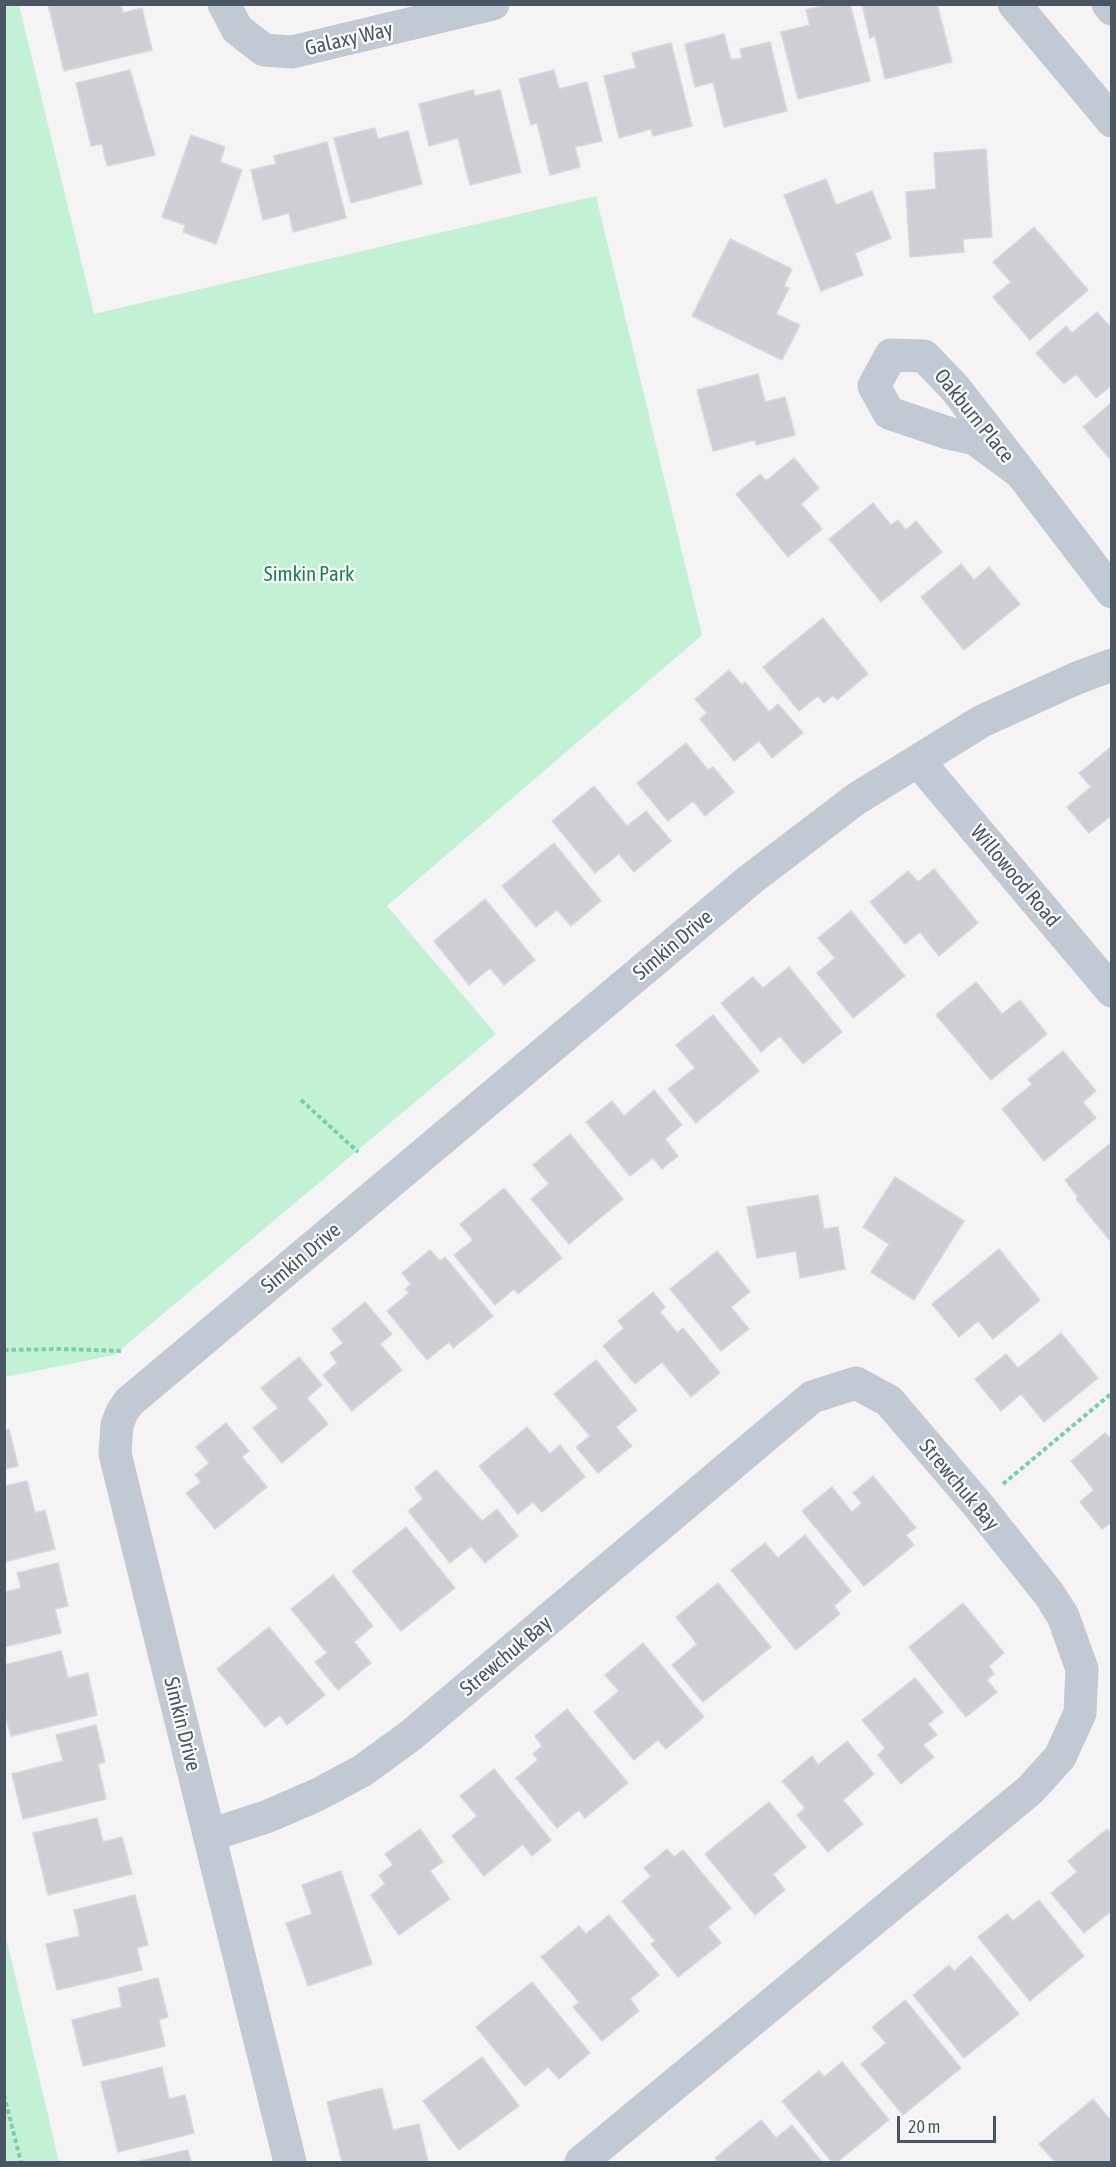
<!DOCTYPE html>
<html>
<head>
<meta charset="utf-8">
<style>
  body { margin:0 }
  #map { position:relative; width:1116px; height:2167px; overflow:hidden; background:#f5f3f3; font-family:"Asap Condensed",sans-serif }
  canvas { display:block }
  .frame { position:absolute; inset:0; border:6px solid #4a5661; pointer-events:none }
  .scale { position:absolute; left:897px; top:2116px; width:99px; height:27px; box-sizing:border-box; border:3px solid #4a5661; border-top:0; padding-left:8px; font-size:18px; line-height:21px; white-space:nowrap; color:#4a5661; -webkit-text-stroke:4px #fff; paint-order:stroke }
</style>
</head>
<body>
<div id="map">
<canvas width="1116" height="2167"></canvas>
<div class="frame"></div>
<div class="scale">20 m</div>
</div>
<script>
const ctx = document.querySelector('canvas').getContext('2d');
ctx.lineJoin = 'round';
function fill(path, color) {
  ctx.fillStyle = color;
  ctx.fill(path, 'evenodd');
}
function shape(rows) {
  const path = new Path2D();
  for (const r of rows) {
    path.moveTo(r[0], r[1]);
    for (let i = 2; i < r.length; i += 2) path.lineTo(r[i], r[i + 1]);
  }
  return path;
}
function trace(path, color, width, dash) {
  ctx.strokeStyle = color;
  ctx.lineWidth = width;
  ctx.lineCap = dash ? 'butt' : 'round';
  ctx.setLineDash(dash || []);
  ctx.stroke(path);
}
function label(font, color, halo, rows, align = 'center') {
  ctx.font = font + ' "Asap Condensed",sans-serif';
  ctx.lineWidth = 4.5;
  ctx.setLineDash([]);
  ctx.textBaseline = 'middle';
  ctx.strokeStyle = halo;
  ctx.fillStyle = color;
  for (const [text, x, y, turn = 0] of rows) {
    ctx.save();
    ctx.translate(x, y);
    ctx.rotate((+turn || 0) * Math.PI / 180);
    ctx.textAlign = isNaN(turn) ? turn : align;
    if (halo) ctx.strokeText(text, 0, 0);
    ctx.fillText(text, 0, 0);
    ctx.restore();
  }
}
const green = shape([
  [19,5,94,314,596,196,702,635,387,906,496,1034,114,1355,5,1377,4,5],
  [5,1933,59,2162,5,2162]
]);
const building = shape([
  [48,4,121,4,123,13,142,8,152,50,64,71,48,4],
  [829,4,850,4,870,81,798,99,781,32,810,25,806,10,829,4],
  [862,4,937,4,952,62,885,79,875,36,870,38,862,4],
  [724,34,731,60,742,58,740,49,770,42,787,111,724,127,713,82,695,87,685,44,724,34],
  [671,43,692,126,653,136,651,129,619,138,604,76,636,68,632,53,671,43],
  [130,70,155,155,107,166,102,144,91,146,76,83,130,70],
  [554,70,559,89,587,82,602,141,575,147,580,167,550,175,537,123,531,125,519,79,554,70],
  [473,90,475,96,500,90,521,172,470,185,458,138,429,146,419,104,473,90],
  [375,128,378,139,408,131,422,184,351,203,334,138,375,128],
  [191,135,225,147,220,162,242,170,216,244,183,232,185,225,162,217,191,135],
  [327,142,346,218,293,232,289,213,263,220,251,170,276,164,274,156,327,142],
  [986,149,992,237,963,239,964,252,910,257,906,192,936,189,934,153,986,149],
  [826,179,836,205,872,191,891,238,855,253,863,275,821,291,784,195,826,179],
  [1034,227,1088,290,1030,340,993,297,1011,282,993,262,1034,227],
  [730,239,792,269,784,286,789,288,776,314,800,325,782,360,692,316,730,239],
  [1097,312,1112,329,1112,385,1096,398,1076,374,1064,384,1036,353,1066,326,1072,333,1097,312],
  [758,374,765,402,785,397,795,435,756,445,755,440,713,451,697,390,758,374],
  [1112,402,1112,456,1109,458,1083,427,1112,402],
  [794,458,819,488,801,504,822,529,788,557,736,494,760,474,766,481,794,458],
  [873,503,891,525,898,520,906,530,916,521,942,552,881,602,829,539,873,503],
  [961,564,974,580,989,567,1020,604,964,650,921,597,961,564],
  [823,618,868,674,837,700,833,695,824,703,818,696,799,711,763,667,823,618],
  [729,670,742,685,745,682,769,712,778,704,803,733,772,758,759,741,734,761,700,719,707,713,695,699,729,670],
  [686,743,708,770,713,767,734,792,705,816,693,801,668,821,637,783,686,743],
  [1112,746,1112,815,1089,833,1067,807,1091,787,1079,773,1112,746],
  [594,786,627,826,646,811,671,841,634,872,619,854,595,873,552,821,594,786],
  [554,843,601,901,571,926,557,910,536,927,502,886,554,843],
  [934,869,978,923,939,956,920,932,905,944,870,902,908,871,918,882,934,869],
  [485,899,535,960,504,985,490,968,469,985,434,941,485,899],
  [851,911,905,976,853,1018,817,973,835,958,818,938,851,911],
  [789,967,842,1032,803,1064,780,1036,761,1052,721,1003,753,977,763,988,789,967],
  [976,982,1002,1014,1020,1000,1047,1034,991,1080,936,1015,976,982],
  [713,1015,759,1071,696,1123,668,1089,695,1068,676,1045,713,1015],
  [1063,1051,1096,1091,1083,1102,1096,1118,1044,1161,1002,1109,1032,1084,1028,1079,1063,1051],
  [654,1090,682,1125,665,1139,678,1156,662,1169,653,1158,630,1176,586,1122,612,1101,624,1116,654,1090],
  [570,1134,623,1199,569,1244,531,1199,549,1184,533,1165,570,1134],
  [1112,1142,1112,1243,1076,1199,1078,1197,1065,1180,1112,1142],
  [895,1177,964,1221,914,1300,871,1272,889,1244,863,1227,895,1177],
  [504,1188,562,1258,518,1294,514,1289,495,1305,454,1255,473,1240,460,1224,504,1188],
  [818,1195,824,1229,838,1227,845,1269,800,1278,796,1251,757,1258,747,1207,818,1195],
  [999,1249,1040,1300,993,1339,978,1321,959,1337,932,1304,999,1249],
  [430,1250,440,1261,445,1257,493,1316,453,1348,449,1342,427,1360,387,1311,409,1293,405,1289,411,1284,402,1273,430,1250],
  [717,1251,750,1292,731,1307,749,1329,721,1351,670,1289,717,1251],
  [653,1292,665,1307,660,1312,677,1333,683,1328,720,1373,691,1397,662,1362,635,1384,603,1346,624,1328,618,1321,653,1292],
  [365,1302,392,1334,380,1344,402,1370,352,1411,323,1375,337,1363,330,1353,343,1343,332,1329,365,1302],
  [1061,1333,1098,1378,1044,1422,1021,1394,1001,1411,975,1379,1006,1354,1018,1368,1061,1333],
  [299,1357,322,1385,307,1398,328,1424,282,1463,253,1428,278,1408,261,1388,299,1357],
  [596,1360,637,1410,616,1427,632,1446,598,1473,576,1447,590,1436,554,1394,596,1360],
  [226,1423,249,1451,242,1457,267,1487,215,1529,186,1493,201,1482,195,1475,209,1463,196,1447,226,1423],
  [527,1427,550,1454,560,1445,585,1477,542,1512,533,1502,518,1514,479,1466,527,1427],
  [9,1429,18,1466,4,1469,4,1431,9,1429],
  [1105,1433,1112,1440,1112,1522,1102,1529,1080,1502,1094,1490,1071,1461,1105,1433],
  [436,1470,482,1521,497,1509,518,1536,485,1563,471,1546,450,1563,408,1511,423,1499,415,1488,436,1470],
  [873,1476,916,1528,906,1535,914,1545,864,1586,802,1511,832,1487,852,1512,862,1503,853,1493,873,1476],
  [27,1481,35,1513,45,1510,55,1549,4,1562,4,1486,27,1481],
  [406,1527,455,1588,401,1631,352,1571,406,1527],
  [805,1535,851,1591,834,1606,840,1614,796,1650,731,1570,765,1543,778,1558,805,1535],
  [58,1563,68,1606,55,1609,61,1633,4,1647,4,1592,21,1588,17,1573,58,1563],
  [333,1575,373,1626,354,1642,371,1663,338,1690,315,1662,327,1653,291,1609,333,1575],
  [718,1583,771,1647,703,1702,672,1665,697,1644,676,1617,718,1583],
  [963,1603,1004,1653,989,1666,994,1674,987,1680,997,1692,966,1717,909,1647,963,1603],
  [269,1627,325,1695,287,1725,280,1715,265,1727,217,1669,269,1627],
  [643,1643,704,1717,666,1749,658,1740,634,1760,594,1712,619,1691,605,1675,643,1643],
  [61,1651,68,1678,88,1673,97,1715,11,1736,4,1710,4,1665,61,1651],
  [915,1678,943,1712,928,1724,937,1735,923,1745,934,1757,901,1784,878,1755,885,1748,862,1720,915,1678],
  [567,1709,628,1783,585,1818,579,1810,557,1828,516,1778,538,1760,533,1754,542,1746,535,1736,567,1709],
  [96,1725,105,1762,98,1764,106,1799,23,1819,12,1774,63,1761,56,1735,96,1725],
  [847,1741,874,1774,843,1800,863,1824,828,1852,797,1815,805,1808,782,1781,812,1756,818,1765,847,1741],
  [494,1769,551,1840,532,1856,523,1844,484,1876,452,1836,477,1816,460,1796,494,1769],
  [769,1802,806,1847,773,1874,785,1890,755,1915,705,1854,769,1802],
  [97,1818,103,1842,122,1837,132,1874,48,1895,33,1833,97,1818],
  [420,1829,443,1862,430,1871,450,1899,399,1935,371,1895,385,1884,379,1875,393,1865,385,1854,420,1829],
  [1107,1829,1112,1835,1112,1914,1110,1912,1084,1933,1051,1893,1077,1872,1068,1861,1107,1829],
  [667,1849,674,1857,683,1850,731,1908,708,1927,721,1943,678,1977,651,1944,655,1941,622,1901,651,1876,644,1868,667,1849],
  [341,1871,372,1964,308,1986,286,1923,312,1914,302,1885,341,1871],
  [135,1895,148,1945,137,1948,142,1970,57,1990,46,1944,80,1936,74,1910,135,1895],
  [1039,1900,1084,1956,1030,2001,978,1937,1007,1914,1013,1921,1039,1900],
  [609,1915,659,1975,630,1999,639,2011,602,2041,573,2007,579,2002,541,1957,579,1926,586,1934,609,1915],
  [971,1956,1019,2014,964,2058,913,1995,949,1965,954,1971,971,1956],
  [158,1978,168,2017,159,2020,165,2046,83,2066,72,2020,122,2007,118,1988,158,1978],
  [532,1982,590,2053,559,2079,548,2067,525,2086,476,2027,532,1982],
  [905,2000,961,2068,903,2115,861,2064,886,2043,872,2027,905,2000],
  [482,2057,519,2106,459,2150,423,2101,482,2057],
  [842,2062,889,2120,837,2162,832,2162,782,2101,819,2071,824,2077,842,2062],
  [162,2067,169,2099,185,2095,194,2133,118,2152,101,2082,162,2067],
  [382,2088,393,2130,419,2124,428,2162,342,2162,327,2102,382,2088],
  [1093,2099,1112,2122,1112,2162,1055,2162,1039,2144,1093,2099],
  [761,2120,776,2138,792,2125,822,2162,718,2162,715,2158,761,2120],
  [188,2150,191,2162,135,2162,188,2150]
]);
const path = shape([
  [301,1100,358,1152],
  [4,1350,60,1349,123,1351],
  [1003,1484,1112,1393],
  [4,2095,21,2162]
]);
const minor = shape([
  [224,4,237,29,264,50,292,52,493,4],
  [1014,4,1112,121],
  [1108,4,1112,9],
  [1021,473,975,439,948,433,889,413,874,386,891,355,924,356,954,387,1021,473,1112,592],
  [919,762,1112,991],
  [210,1835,266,1817,317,1795,362,1771,410,1736,812,1397,856,1383,889,1401,978,1505,1049,1594,1063,1616,1082,1669,1080,1713,1060,1757,1030,1790,581,2162],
  [290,2162,115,1454,117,1425,122,1412,129,1402,751,879,856,799,982,721,1077,678,1112,665]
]);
const streetNames = [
  ["Galaxy Way",349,39,-13],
  ["Oakburn Place",974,416,51],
  ["Willowood Road",1015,876,50],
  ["Simkin Drive",673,945,-40],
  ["Simkin Drive",301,1258,-40],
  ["Strewchuk Bay",959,1485,50],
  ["Strewchuk Bay",506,1656,-40],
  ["Simkin Drive",182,1724,76]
];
const parkNames = [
  ["Simkin Park",309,574]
];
fill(green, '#c3f1d5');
fill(building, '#cdcfd5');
trace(building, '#d7d9de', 1.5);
trace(path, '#7ad0a6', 4, [4.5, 3]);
trace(minor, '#c1cad2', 33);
label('21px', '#4a5661', '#fff', streetNames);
label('21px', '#17864f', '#fff', parkNames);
</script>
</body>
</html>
